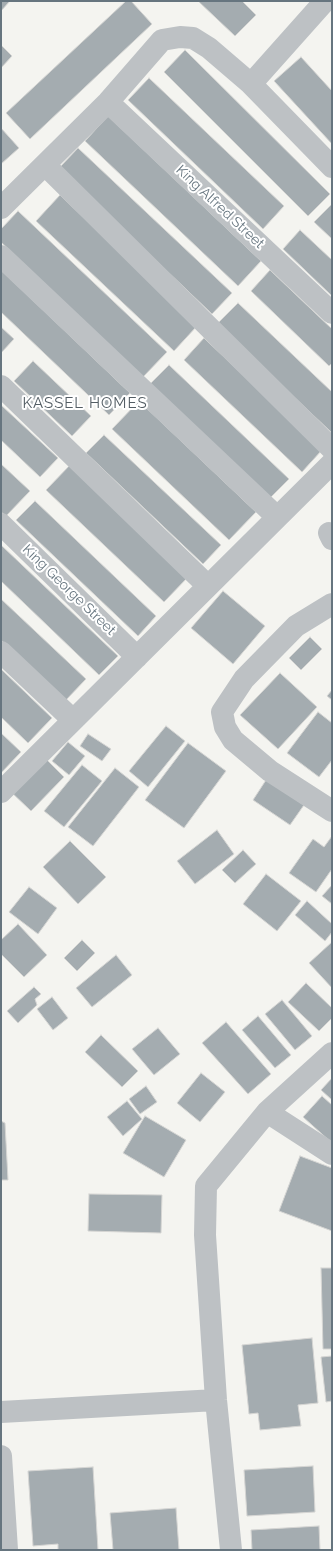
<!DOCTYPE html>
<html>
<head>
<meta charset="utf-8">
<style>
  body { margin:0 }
  #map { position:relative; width:333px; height:1551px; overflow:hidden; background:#f4f4f0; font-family:Raleway,sans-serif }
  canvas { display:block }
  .frame { position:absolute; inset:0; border:2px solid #66757f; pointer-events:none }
</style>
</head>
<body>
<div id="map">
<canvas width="333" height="1551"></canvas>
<div class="frame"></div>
</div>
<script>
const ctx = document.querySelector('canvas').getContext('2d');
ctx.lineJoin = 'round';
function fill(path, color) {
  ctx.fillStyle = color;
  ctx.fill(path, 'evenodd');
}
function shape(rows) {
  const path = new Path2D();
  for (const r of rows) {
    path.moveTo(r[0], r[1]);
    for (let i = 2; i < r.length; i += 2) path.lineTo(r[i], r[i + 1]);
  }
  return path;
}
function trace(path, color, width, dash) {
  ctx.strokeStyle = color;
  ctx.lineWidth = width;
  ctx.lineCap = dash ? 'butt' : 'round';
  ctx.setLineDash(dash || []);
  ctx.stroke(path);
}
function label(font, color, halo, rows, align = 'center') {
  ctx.font = font + ' Raleway,sans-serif';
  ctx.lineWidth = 4;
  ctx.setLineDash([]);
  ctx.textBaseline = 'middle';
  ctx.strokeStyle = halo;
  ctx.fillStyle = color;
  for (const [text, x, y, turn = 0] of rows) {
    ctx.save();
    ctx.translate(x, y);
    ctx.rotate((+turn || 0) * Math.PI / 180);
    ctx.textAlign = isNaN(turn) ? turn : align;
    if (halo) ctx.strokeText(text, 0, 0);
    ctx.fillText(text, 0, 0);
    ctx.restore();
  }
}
const building = shape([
  [1,1,10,1,1,11,1,1],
  [126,1,131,1,152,24,30,139,6,113,126,1],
  [198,1,242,1,256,15,235,36,198,1],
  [1,45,12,56,1,68,1,45],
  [185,50,330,194,308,216,164,72,185,50],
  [301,57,332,91,332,144,274,81,301,57],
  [149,78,284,206,263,229,128,100,149,78],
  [108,116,261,261,238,286,85,141,108,116],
  [1,128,19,148,1,164,1,128],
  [78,148,232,293,212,314,59,168,78,148],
  [60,195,197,326,174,351,36,221,60,195],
  [332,204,332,239,314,222,332,204],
  [18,211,167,352,143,377,1,242,1,229,18,211],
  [300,230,332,260,332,296,283,249,300,230],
  [1,270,130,393,109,415,1,312,1,270],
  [270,270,332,329,332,363,329,366,251,291,270,270],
  [238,303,332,392,332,433,217,324,238,303],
  [1,327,14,339,1,353,1,327],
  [204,338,322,450,302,472,184,360,204,338],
  [33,361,91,416,72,436,14,381,33,361],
  [169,365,289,479,270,498,150,384,169,365],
  [139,401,256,512,229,540,112,429,139,401],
  [1,405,58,458,40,477,1,440,1,405],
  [104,435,221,545,203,564,86,453,104,435],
  [1,464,30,491,6,516,1,512,1,464],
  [71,464,189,576,164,602,46,490,71,464],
  [35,501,156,616,138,636,16,520,35,501],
  [1,545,118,656,99,675,1,581,1,545],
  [223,591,265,626,233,664,191,628,223,591],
  [1,599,86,679,65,701,1,640,1,599],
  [310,637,322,649,301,670,289,658,310,637],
  [1,669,52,718,28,743,1,717,1,669],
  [280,673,317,707,278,749,240,715,280,673],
  [332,690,332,700,327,696,332,690],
  [318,712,332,723,332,760,319,777,287,753,318,712],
  [166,726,185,741,148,787,129,771,166,726],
  [1,733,21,752,1,773,1,733],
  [88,734,111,749,102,761,80,746,88,734],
  [68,742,85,756,69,775,52,761,68,742],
  [188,743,226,771,184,828,145,800,188,743],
  [43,756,64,777,31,811,9,790,43,756],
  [82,765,102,781,64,827,44,811,82,765],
  [115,768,139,787,93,846,68,827,115,768],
  [266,780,304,805,290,825,253,800,266,780],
  [217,830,234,854,195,884,177,861,217,830],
  [332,836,332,869,316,892,289,873,313,839,324,847,332,836],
  [70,841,106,877,78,904,43,867,70,841],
  [243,850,256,864,235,883,222,870,243,850],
  [266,874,301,901,277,931,243,904,266,874],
  [332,885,332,904,322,896,332,885],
  [29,887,57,908,38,934,9,912,29,887],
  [307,901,332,924,332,932,325,941,295,915,307,901],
  [18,924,47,955,24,977,1,954,1,940,18,924],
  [82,940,95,953,77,971,64,958,82,940],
  [332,942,332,988,309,963,332,942],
  [116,955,132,975,92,1007,76,988,116,955],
  [306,983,332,1008,332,1018,319,1031,288,1002,306,983],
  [34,987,41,994,35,999,37,1005,18,1023,7,1011,34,987],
  [52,997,68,1018,53,1030,37,1009,52,997],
  [282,1000,312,1036,295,1050,265,1014,282,1000],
  [258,1016,291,1055,275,1068,242,1030,258,1016],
  [226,1022,271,1074,248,1094,202,1043,226,1022],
  [158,1028,180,1054,154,1075,132,1049,158,1028],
  [101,1035,138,1071,122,1087,85,1052,101,1035],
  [201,1073,225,1092,200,1122,177,1103,201,1073],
  [332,1078,332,1100,321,1090,332,1078],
  [146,1086,157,1102,140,1114,129,1099,146,1086],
  [322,1096,332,1105,332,1143,303,1117,322,1096],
  [127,1101,142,1119,123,1136,107,1117,127,1101],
  [145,1116,186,1140,164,1177,123,1153,145,1116],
  [1,1121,5,1123,8,1180,1,1180,1,1121],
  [300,1156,332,1168,332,1231,279,1211,300,1156],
  [89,1194,162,1195,161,1233,88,1231,89,1194],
  [321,1268,332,1268,332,1349,323,1349,321,1268],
  [312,1338,318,1403,298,1405,301,1426,260,1430,258,1413,249,1414,242,1345,312,1338],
  [332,1356,332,1401,326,1402,321,1357,332,1356],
  [313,1466,315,1512,247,1516,244,1470,313,1466],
  [93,1467,98,1550,58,1550,58,1544,33,1546,28,1471,93,1467],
  [176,1508,179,1550,113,1550,110,1513,176,1508],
  [319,1526,320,1550,252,1550,251,1530,319,1526]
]);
const street = shape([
  [251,84,332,167],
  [108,102,332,313],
  [45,165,332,449],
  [1,208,108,102,162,40,180,37,193,38,209,48,251,84,325,1],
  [1,256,277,517],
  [1,386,208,586],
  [1,524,137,657],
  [329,533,332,539],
  [332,604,296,626,244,679,222,712,225,727,233,740,270,771,332,811],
  [1,652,73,720],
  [1,792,332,463],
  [267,1112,332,1154],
  [1,1412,216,1400],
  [1,1456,7,1550],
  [231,1550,216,1400,205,1235,206,1186,267,1112,332,1053]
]);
const streetNames = [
  ["King Alfred Street",220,207,43],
  ["King George Street",69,590,44]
];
const neighbourhoodNames = [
  ["KASSEL HOMES",85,403]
];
fill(building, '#a4acb0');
trace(building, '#d5d5d3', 1);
trace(street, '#bdc1c4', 22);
label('14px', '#66757f', '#fff', streetNames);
ctx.letterSpacing = '1px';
label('15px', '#535d64', '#fff', neighbourhoodNames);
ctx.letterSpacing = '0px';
</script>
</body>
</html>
